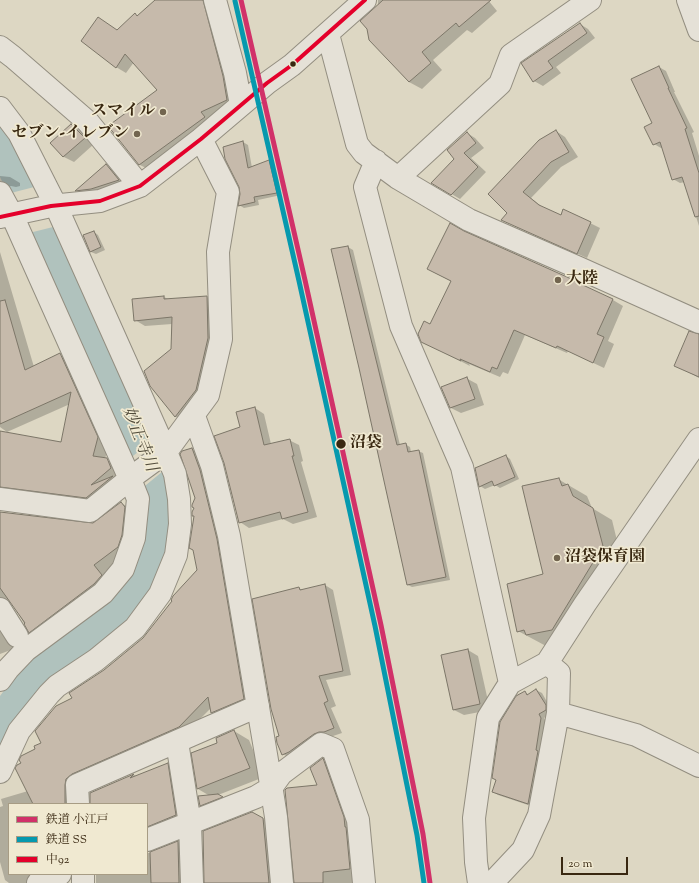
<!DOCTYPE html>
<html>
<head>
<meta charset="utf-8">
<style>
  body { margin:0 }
  #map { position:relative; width:699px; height:883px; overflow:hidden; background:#ddd7c3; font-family:"Sorts Mill Goudy","Noto Serif JP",serif }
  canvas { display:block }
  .legend { position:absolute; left:8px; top:803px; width:140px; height:72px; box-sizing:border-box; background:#f0e9d1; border:1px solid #a79c84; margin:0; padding:5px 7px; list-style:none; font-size:12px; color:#392811 }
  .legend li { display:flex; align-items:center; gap:8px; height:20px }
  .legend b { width:20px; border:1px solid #a79c84 }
  .scale { position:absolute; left:561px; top:857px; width:67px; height:18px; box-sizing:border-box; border:2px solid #392811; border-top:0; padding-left:5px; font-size:12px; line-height:14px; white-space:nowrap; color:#392811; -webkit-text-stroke:3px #f0e9d1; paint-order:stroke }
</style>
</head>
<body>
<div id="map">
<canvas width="699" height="883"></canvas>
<ul class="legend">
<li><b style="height:5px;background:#d13169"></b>鉄道 小江戸</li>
<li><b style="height:5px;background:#0699ae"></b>鉄道 SS</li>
<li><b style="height:5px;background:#e4002b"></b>中92</li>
</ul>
<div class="scale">20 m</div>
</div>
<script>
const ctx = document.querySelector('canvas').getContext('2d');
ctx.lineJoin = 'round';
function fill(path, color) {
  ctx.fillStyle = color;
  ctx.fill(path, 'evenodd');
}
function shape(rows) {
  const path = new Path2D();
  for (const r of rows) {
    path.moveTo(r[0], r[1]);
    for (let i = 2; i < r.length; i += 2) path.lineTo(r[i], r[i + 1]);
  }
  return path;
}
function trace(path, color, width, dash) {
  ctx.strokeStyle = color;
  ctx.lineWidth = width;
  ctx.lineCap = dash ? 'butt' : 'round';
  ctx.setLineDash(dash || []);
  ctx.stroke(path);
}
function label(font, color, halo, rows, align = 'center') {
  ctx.font = font + ' "Sorts Mill Goudy","Noto Serif JP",serif';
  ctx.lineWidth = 3.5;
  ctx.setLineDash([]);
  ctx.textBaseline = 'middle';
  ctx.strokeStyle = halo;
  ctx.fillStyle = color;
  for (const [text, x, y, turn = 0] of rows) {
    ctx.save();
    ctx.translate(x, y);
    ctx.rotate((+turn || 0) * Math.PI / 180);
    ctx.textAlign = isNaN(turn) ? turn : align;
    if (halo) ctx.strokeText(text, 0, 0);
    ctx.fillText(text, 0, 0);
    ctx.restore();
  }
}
const water = shape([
  [0,118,18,144,171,479,171,550,135,619,0,754,0,696,11,681,37,654,118,589,136,474,0,177]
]);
const pier = shape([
  [42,185,61,225,25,234,7,194],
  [154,439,168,467,140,490,128,460]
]);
const shadow = shape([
  [157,0,212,0,237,106,150,170,140,165,109,127,158,90,134,62,126,73,116,67,118,31,138,17],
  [378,0,488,0,497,11,472,33,467,30,433,60,442,70,422,89,409,82,374,10,378,5],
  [580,24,588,29,595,38,556,67,561,73,543,86,534,81,523,63],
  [659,67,666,71,675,92,674,92,694,132,692,133,699,156,699,226,685,182,680,183,673,179,663,148,661,148,654,144,653,123],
  [71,125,81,131,94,144,74,162,64,157,51,143],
  [556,131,565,137,578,157,561,167,531,198,545,209,561,216,564,210,600,228,587,258,512,225,503,220],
  [467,133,475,138,484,148,471,158,486,172,460,199,433,183,456,160],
  [243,142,248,145,252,168,269,161,274,164,281,195,258,200,259,205,244,208,239,205],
  [106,165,111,168,123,182,96,192,81,193,77,191],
  [0,176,10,177,20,183,20,186,16,187,11,186,0,190],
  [94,232,98,235,105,250,96,254,91,252,84,236],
  [348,247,353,250,400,445,405,444,410,447,411,452,418,451,423,453,450,580,412,587,408,585],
  [0,252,34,367,60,355,72,361,109,444,105,459,119,466,123,475,98,504,0,502,0,432,62,443,70,404,7,432,0,427],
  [428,269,584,287,613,300,623,306,608,341,614,344,604,368,568,351,567,353,525,335,508,374,503,372,500,377,469,364,470,366,433,347,431,325,452,282],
  [164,297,170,300,207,297,217,303,218,344,186,422,176,417,151,386,172,349,172,324,145,326,135,320],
  [699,337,699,378,675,365],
  [466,378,477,384,484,405,461,413,451,408],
  [255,408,264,414,271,444,289,440,299,445,303,461,301,462,317,517,293,524,283,519,249,528,240,522,241,428],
  [192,449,201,454,252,703,221,717,212,712,211,708,188,731,81,778,74,804,9,804,9,874,48,874,36,883,9,883,5,880,0,862,0,807,3,806,1,799,28,791,37,749,42,744,73,699,144,638,198,570,195,508,196,498],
  [506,456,510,459,519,479,500,488,495,485,485,489,480,486],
  [558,479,587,496,592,508,612,520,621,557,546,646,518,631,544,575],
  [121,503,133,510,129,553,105,572,113,582,41,638,29,632,12,603,5,605,0,612,0,511,1,513,89,524,98,522],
  [325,585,333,590,351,675,326,680,336,706,331,708,342,733,333,736,328,736,291,759,283,754,281,736,299,588,302,590],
  [0,620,16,648,0,654],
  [468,650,478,656,490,710,464,715,454,710],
  [536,690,542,693,551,709,551,713,544,718,546,722,534,807,498,795,493,792,525,692,529,695],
  [234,731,249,740,264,777,218,795,236,805,215,814,201,805,210,796,198,789,192,754,218,743],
  [323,760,332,765,352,823,360,883,295,883],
  [168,764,176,769,184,820,147,836,147,804,90,804,91,794,134,775,136,776],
  [263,819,272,824,278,883,205,883],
  [178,842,187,847,188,883,96,883,96,874,147,874,147,853,151,853]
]);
const building = shape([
  [155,0,203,0,223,76,227,100,201,112,205,117,139,165,108,126,157,90,125,54,116,68,81,41,98,17,117,30,135,13,137,16,155,0],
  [383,0,491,0,459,27,456,23,422,52,431,63,409,82,369,40,367,29,360,21,383,0],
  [580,23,587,33,548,61,553,68,533,82,521,63,580,23],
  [659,66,669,88,668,88,687,128,685,129,699,173,699,216,695,217,682,177,672,180,660,142,653,145,644,127,652,123,631,79,659,66],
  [71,124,85,138,63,157,50,143,71,124],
  [556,130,569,152,551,162,523,192,539,205,561,215,563,209,591,222,577,254,501,220,507,213,488,194,539,140,556,130],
  [467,132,476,143,464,153,478,167,451,195,431,183,454,159,447,150,467,132],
  [243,141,248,168,269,160,277,193,254,197,255,202,238,206,240,194,239,187,225,159,223,147,243,141],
  [106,164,119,180,91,189,75,191,106,164],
  [450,223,464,231,567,277,585,286,613,299,597,334,604,337,593,363,557,346,556,348,514,330,497,369,492,367,490,372,460,359,461,361,421,342,418,334,424,321,430,324,451,281,427,269,450,223],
  [94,231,101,247,90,252,83,235,94,231],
  [348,246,397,445,406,443,408,452,419,450,446,577,407,585,359,368,331,249,348,246],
  [164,296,164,299,207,296,208,338,196,390,175,417,150,386,144,371,171,349,172,317,134,321,132,299,164,296],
  [5,300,25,370,60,353,98,437,93,456,107,458,111,468,91,485,113,476,86,498,0,487,0,431,61,442,71,392,0,424,0,301,5,300],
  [689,331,699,334,699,377,674,366,689,331],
  [467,377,475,399,450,408,441,387,467,377],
  [255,407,264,445,290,439,294,456,292,456,308,512,282,519,280,512,239,523,224,463,214,436,240,427,236,412,255,407],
  [192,448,200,470,217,539,244,699,211,713,208,697,179,727,72,774,66,779,65,785,65,804,33,804,15,768,17,765,21,763,19,760,21,756,35,749,34,746,41,743,35,731,56,706,72,698,69,693,104,670,143,638,172,601,171,600,173,596,197,570,193,550,189,548,194,516,192,516,192,512,194,508,192,507,192,505,195,498,180,454,182,451,192,448],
  [506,455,515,477,494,486,492,481,479,487,475,468,506,455],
  [559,478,562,486,568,484,573,496,593,508,603,546,552,630,526,635,524,630,517,632,507,584,543,574,522,486,559,478],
  [121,502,125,507,122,535,118,547,94,565,102,575,94,584,29,633,24,624,25,623,0,588,0,512,93,523,121,502],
  [325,584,343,671,319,676,328,701,324,703,334,728,324,732,319,732,314,734,289,752,282,755,277,743,276,737,279,736,271,709,252,599,299,587,300,590,325,584],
  [468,649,480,704,453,710,441,655,468,649],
  [536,689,546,705,546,710,539,714,541,718,536,750,538,751,528,804,492,792,496,780,492,778,500,722,516,696,525,691,527,695,536,689],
  [234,730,250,768,197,789,191,753,217,743,216,738,234,730],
  [323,758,344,817,345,827,346,827,350,869,323,872,323,883,294,883,285,790,287,788,317,785,310,768,323,758],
  [168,763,176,815,147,827,147,804,90,804,90,793,134,774,130,778,168,763],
  [218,794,223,797,200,806,198,796,218,794],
  [252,812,263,818,269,883,204,883,203,831,252,812],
  [178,841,179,883,151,883,150,852,178,841]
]);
const minor = shape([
  [215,0,235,73,241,105],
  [688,0,699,30],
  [328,34,357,144,364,153,398,178,469,220,579,268,699,322],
  [0,47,13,57,88,122,140,186],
  [0,108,19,133,56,206,166,452,175,474,179,499,180,524,176,555,160,594,135,628,96,660,57,686,49,694,19,731,0,772],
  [376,161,365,187,401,326,462,467,510,683],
  [398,178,500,84,511,55,590,0],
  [0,193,12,215,130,479,138,499,134,538,123,569,103,593,26,650,8,669,0,680],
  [0,217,51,206,100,201,140,186,201,139,267,83,292,65,365,0],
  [194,416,212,466,229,536,269,772,276,817,282,883],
  [0,499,90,511,136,474,166,452,208,395,221,339,218,252,228,192,201,139],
  [0,609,17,636],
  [547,663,559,673,558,713,636,735,699,766],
  [177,742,190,824,192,883],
  [78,804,77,785,258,706],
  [147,840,256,797,271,788,281,774,321,744,333,749,358,820,364,883],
  [83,874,83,883],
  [38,883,60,874],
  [479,883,476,862,474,818,488,718,510,683,547,663,585,604,699,439],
  [492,883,523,850,539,815,558,713]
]);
const bus1 = shape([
  [0,217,51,206,100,201,140,186,201,139,267,83,292,65,365,0]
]);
const rail1 = shape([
  [241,0,305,280,381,625,423,834,430,883]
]);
const rail2 = shape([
  [235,1,299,281,375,626,417,835,424,883]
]);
const markers = [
  [293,64,3.5,"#392811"],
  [163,112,4,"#72654f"],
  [137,134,4,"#72654f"],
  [558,280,4,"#72654f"],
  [341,444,5.5,"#392811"],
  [557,558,4,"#72654f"]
];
const poiNames = [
  ["スマイル",155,112],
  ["セブン-イレブン",129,134],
  ["大陸",566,280,"left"],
  ["沼袋保育園",565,558,"left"]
];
const stopNames = [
  ["沼袋",350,444]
];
const waterNames = [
  ["妙正寺川",138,440,68]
];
fill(water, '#b0c2bd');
fill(pier, '#ddd7c3');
fill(shadow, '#0003');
fill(building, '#c6baab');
trace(building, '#7c7668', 1);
trace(minor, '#938e80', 24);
trace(minor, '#e5e1d7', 22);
trace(bus1, '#e4002b', 4);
trace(rail1, '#d13169', 5);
trace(rail2, '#0699ae', 5);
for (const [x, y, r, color] of markers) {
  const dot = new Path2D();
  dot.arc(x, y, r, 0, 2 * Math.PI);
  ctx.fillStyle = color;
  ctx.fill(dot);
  trace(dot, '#f0e9d1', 1.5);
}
label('bold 16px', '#392811', '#f0e9d1', poiNames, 'right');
label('bold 16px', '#392811', '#f0e9d1', stopNames, 'left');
label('italic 17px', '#524c3b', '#f0e9d1', waterNames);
</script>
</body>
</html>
